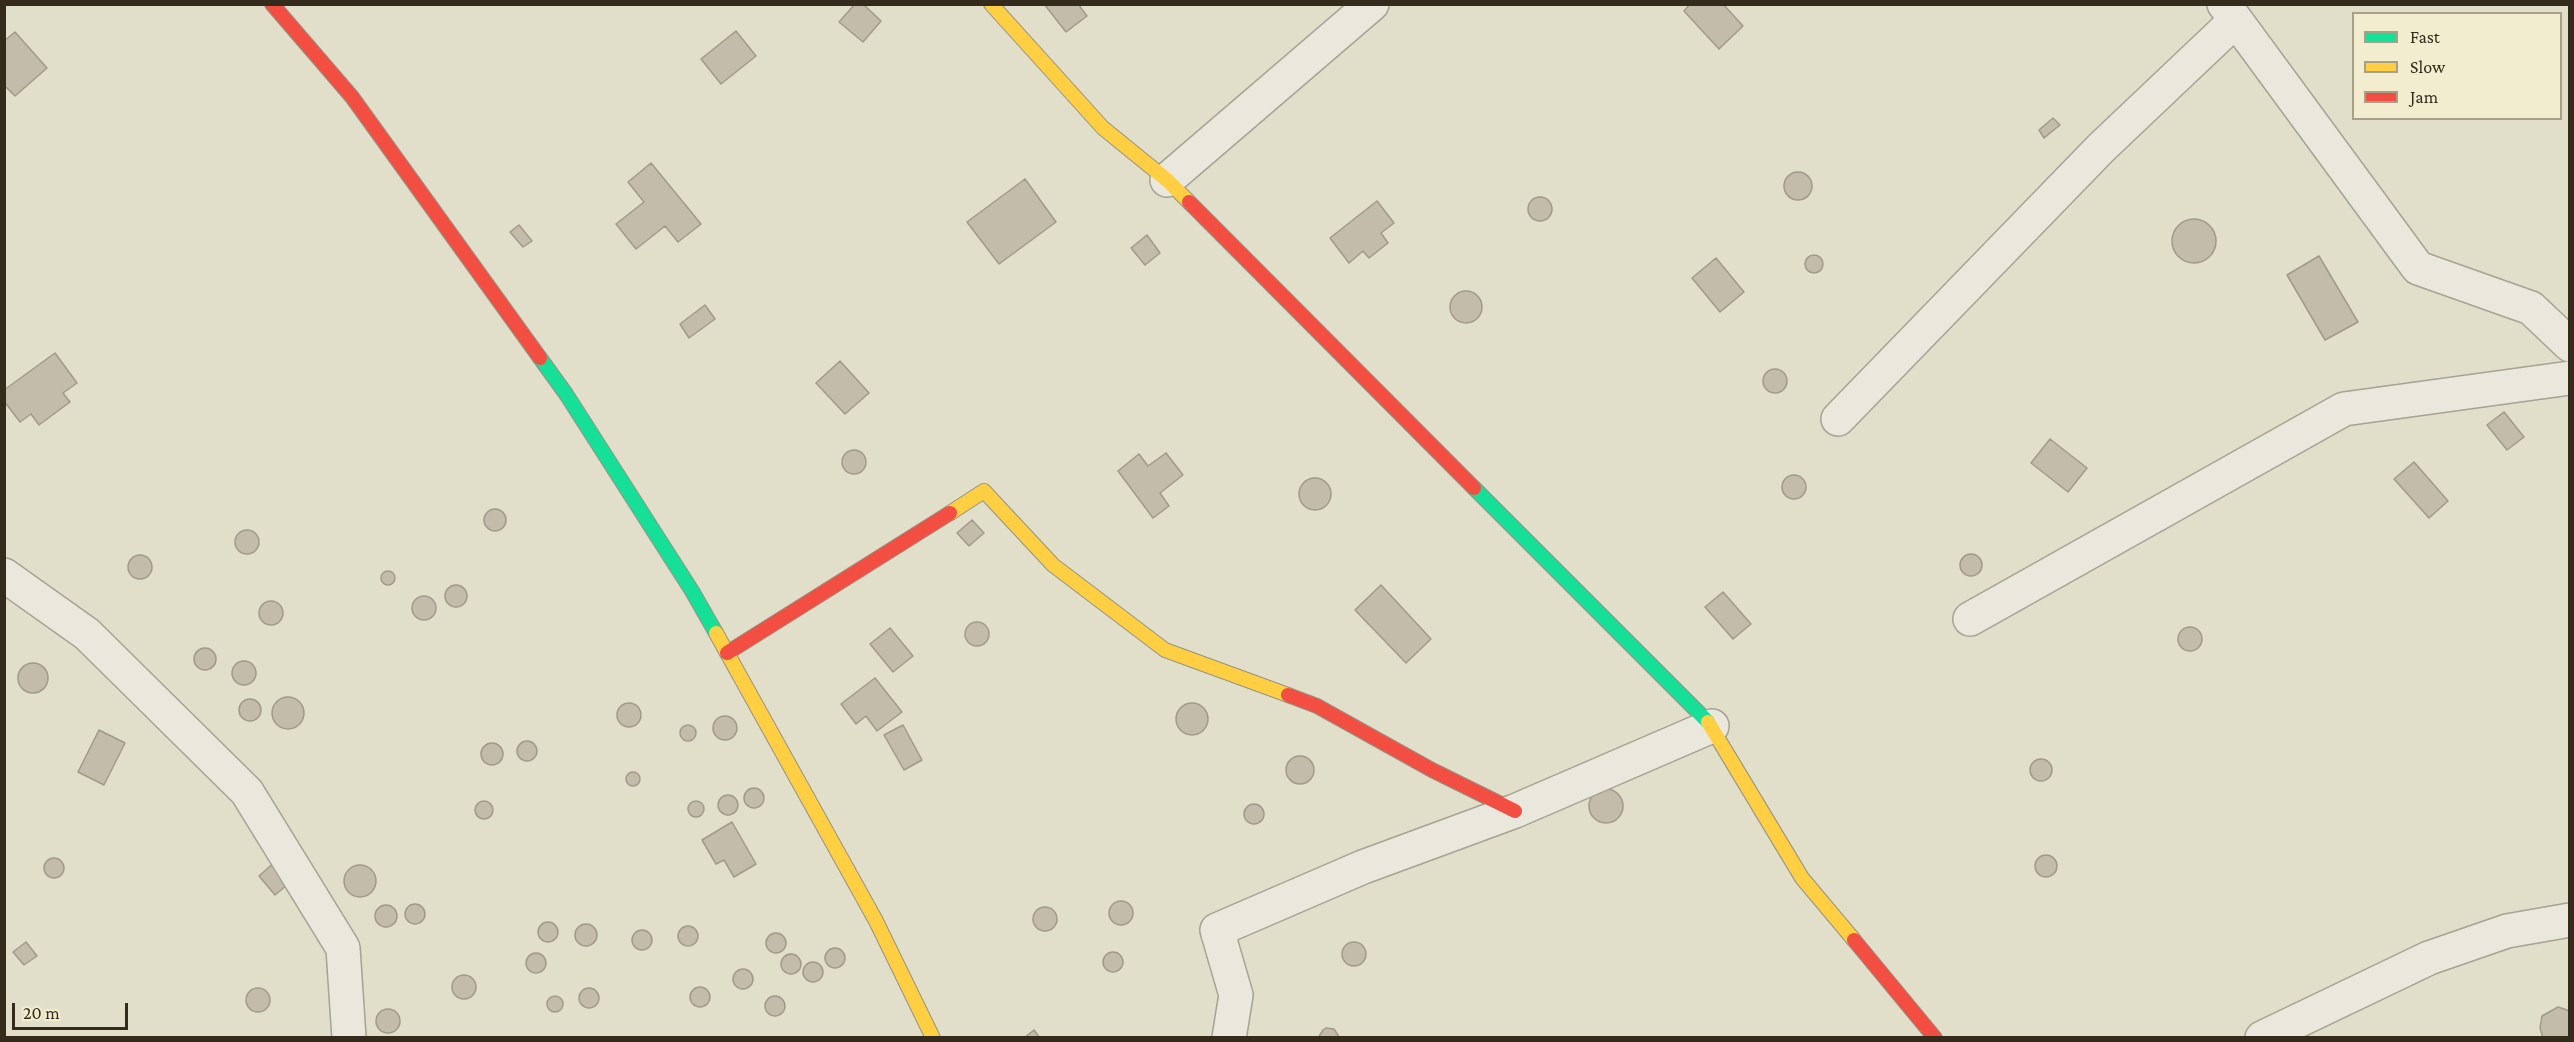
<!DOCTYPE html>
<html>
<head>
<meta charset="utf-8">
<style>
  body { margin:0 }
  #map { position:relative; width:2574px; height:1042px; overflow:hidden; background:#e1deca; font-family:"Crimson Pro",serif }
  canvas { display:block }
  .frame { position:absolute; inset:0; border:6px solid #342b1d; pointer-events:none }
  .legend { position:absolute; left:2352px; top:12px; width:210px; height:108px; box-sizing:border-box; background:#f3edd0; border:2px solid #a79f88; margin:0; padding:8px 10px; list-style:none; font-size:18px; color:#342b1d }
  .legend li { display:flex; align-items:center; gap:12px; height:30px }
  .legend b { width:30px; border:2px solid #a79f88 }
  .scale { position:absolute; left:12px; top:1003px; width:116px; height:27px; box-sizing:border-box; border:3px solid #342b1d; border-top:0; padding-left:8px; font-size:18px; line-height:21px; white-space:nowrap; color:#342b1d; -webkit-text-stroke:4px #f3edd0; paint-order:stroke }
</style>
</head>
<body>
<div id="map">
<canvas width="2574" height="1042"></canvas>
<div class="frame"></div>
<ul class="legend">
<li><b style="height:8px;background:#16e098"></b>Fast</li>
<li><b style="height:8px;background:#ffcf43"></b>Slow</li>
<li><b style="height:8px;background:#f24e42"></b>Jam</li>
</ul>
<div class="scale">20 m</div>
</div>
<script>
const ctx = document.querySelector('canvas').getContext('2d');
ctx.lineJoin = 'round';
function fill(path, color) {
  ctx.fillStyle = color;
  ctx.fill(path, 'evenodd');
}
function shape(rows) {
  const path = new Path2D();
  for (const r of rows) {
    if (r.length === 3) {
      path.moveTo(r[0] + r[2], r[1]);
      path.arc(r[0], r[1], r[2], 0, 2 * Math.PI);
      continue;
    }
    path.moveTo(r[0], r[1]);
    for (let i = 2; i < r.length; i += 2) path.lineTo(r[i], r[i + 1]);
  }
  return path;
}
function trace(path, color, width, dash) {
  ctx.strokeStyle = color;
  ctx.lineWidth = width;
  ctx.lineCap = dash ? 'butt' : 'round';
  ctx.setLineDash(dash || []);
  ctx.stroke(path);
}
const building = shape([
  [855,4,863,4,881,21,863,42,839,22,855,4],
  [1044,4,1078,4,1087,16,1066,32,1044,4],
  [1690,4,1723,4,1743,26,1719,49,1684,11,1690,4],
  [736,31,756,56,721,84,701,59,736,31],
  [15,32,47,68,15,96,4,85,4,41,15,32],
  [2053,118,2060,125,2044,138,2039,130,2053,118],
  [651,163,701,224,678,242,665,226,636,249,616,224,644,202,628,182,651,163],
  [1798,186,14],
  [1025,179,1056,222,999,264,967,222,1025,179],
  [1540,209,12],
  [1377,201,1394,223,1381,233,1388,243,1369,258,1363,251,1349,263,1330,238,1377,201],
  [2194,241,22],
  [519,225,532,241,523,247,510,232,519,225],
  [1147,235,1160,253,1145,265,1131,248,1147,235],
  [1814,264,9],
  [2319,256,2358,322,2325,340,2287,275,2319,256],
  [1716,258,1744,292,1720,312,1692,278,1716,258],
  [1466,307,16],
  [705,305,715,319,689,338,680,324,705,305],
  [55,353,77,383,63,393,70,402,39,425,31,414,20,422,4,401,4,390,55,353],
  [840,361,869,393,845,414,816,383,840,361],
  [1775,381,12],
  [2504,412,2524,437,2507,450,2487,425,2504,412],
  [2050,439,2087,468,2068,492,2031,463,2050,439],
  [854,462,12],
  [1166,453,1183,475,1160,493,1169,506,1153,518,1118,471,1139,454,1148,466,1166,453],
  [2414,462,2448,501,2429,518,2394,479,2414,462],
  [1794,487,12],
  [1315,494,16],
  [495,520,11],
  [972,520,984,533,969,546,957,533,972,520],
  [247,542,12],
  [1971,565,11],
  [140,567,12],
  [388,578,7],
  [456,596,11],
  [1381,585,1431,639,1406,663,1355,610,1381,585],
  [1723,592,1751,624,1733,639,1705,607,1723,592],
  [424,608,12],
  [271,613,12],
  [977,634,12],
  [2190,639,12],
  [890,628,913,656,893,672,870,644,890,628],
  [205,659,11],
  [244,673,12],
  [33,678,15],
  [875,678,902,712,877,731,866,716,856,724,841,704,875,678],
  [288,713,16],
  [250,710,11],
  [1192,719,16],
  [629,715,12],
  [725,728,12],
  [688,733,8],
  [903,725,922,760,904,770,884,735,903,725],
  [99,730,125,743,104,785,78,772,99,730],
  [527,751,10],
  [492,754,11],
  [1300,770,14],
  [2041,770,11],
  [633,779,7],
  [754,798,10],
  [1606,806,17],
  [728,805,10],
  [696,809,8],
  [484,810,9],
  [1254,814,10],
  [732,822,756,864,734,877,724,860,716,864,702,840,732,822],
  [2046,866,11],
  [54,868,10],
  [277,860,294,879,275,895,259,876,277,860],
  [360,881,16],
  [1121,913,12],
  [415,914,10],
  [386,916,11],
  [1045,919,12],
  [548,932,10],
  [586,935,11],
  [688,936,10],
  [642,940,10],
  [776,943,10],
  [1354,954,12],
  [26,942,37,956,24,965,13,952,26,942],
  [835,958,10],
  [1113,962,10],
  [536,963,10],
  [791,964,10],
  [813,972,10],
  [743,979,10],
  [464,987,12],
  [700,997,10],
  [589,998,10],
  [258,1000,12],
  [555,1004,8],
  [775,1006,10],
  [2558,1007,2570,1011,2570,1038,2543,1038,2540,1028,2542,1016,2558,1007],
  [388,1021,12],
  [1326,1028,1334,1029,1340,1038,1318,1038,1323,1030,1326,1028],
  [1034,1030,1040,1038,1024,1038,1034,1030]
]);
const street = shape([
  [2224,4,2418,268,2531,308,2570,345],
  [1167,180,1372,4],
  [1838,419,2101,148,2236,20],
  [4,575,87,634,247,792,343,948,349,1038],
  [1970,619,2344,409,2570,378],
  [1229,1038,1236,995,1217,930,1363,867,1515,811,1712,726],
  [2262,1038,2429,958,2507,931,2570,920]
]);
const fast = shape([
  [540,358,566,394,692,591,716,633],
  [1474,488,1708,722]
]);
const slow = shape([
  [991,4,1103,128,1167,180,1189,202],
  [950,513,984,491,1053,565,1165,650,1288,695],
  [716,633,876,921,933,1038],
  [1708,722,1802,878,1854,940]
]);
const jam = shape([
  [272,4,352,97,540,358],
  [1189,202,1474,488],
  [727,653,950,513],
  [1288,695,1317,706,1432,770,1515,811],
  [1854,940,1935,1038]
]);
fill(building, '#c4bcab');
trace(building, '#a1998a', 1.5);
trace(street, '#a6a294', 36);
trace(fast, '#969284', 16);
trace(slow, '#969284', 16);
trace(jam, '#969284', 16);
trace(street, '#eae7dc', 33);
trace(fast, '#16e098', 14);
trace(slow, '#ffcf43', 14);
trace(jam, '#f24e42', 14);
</script>
</body>
</html>
